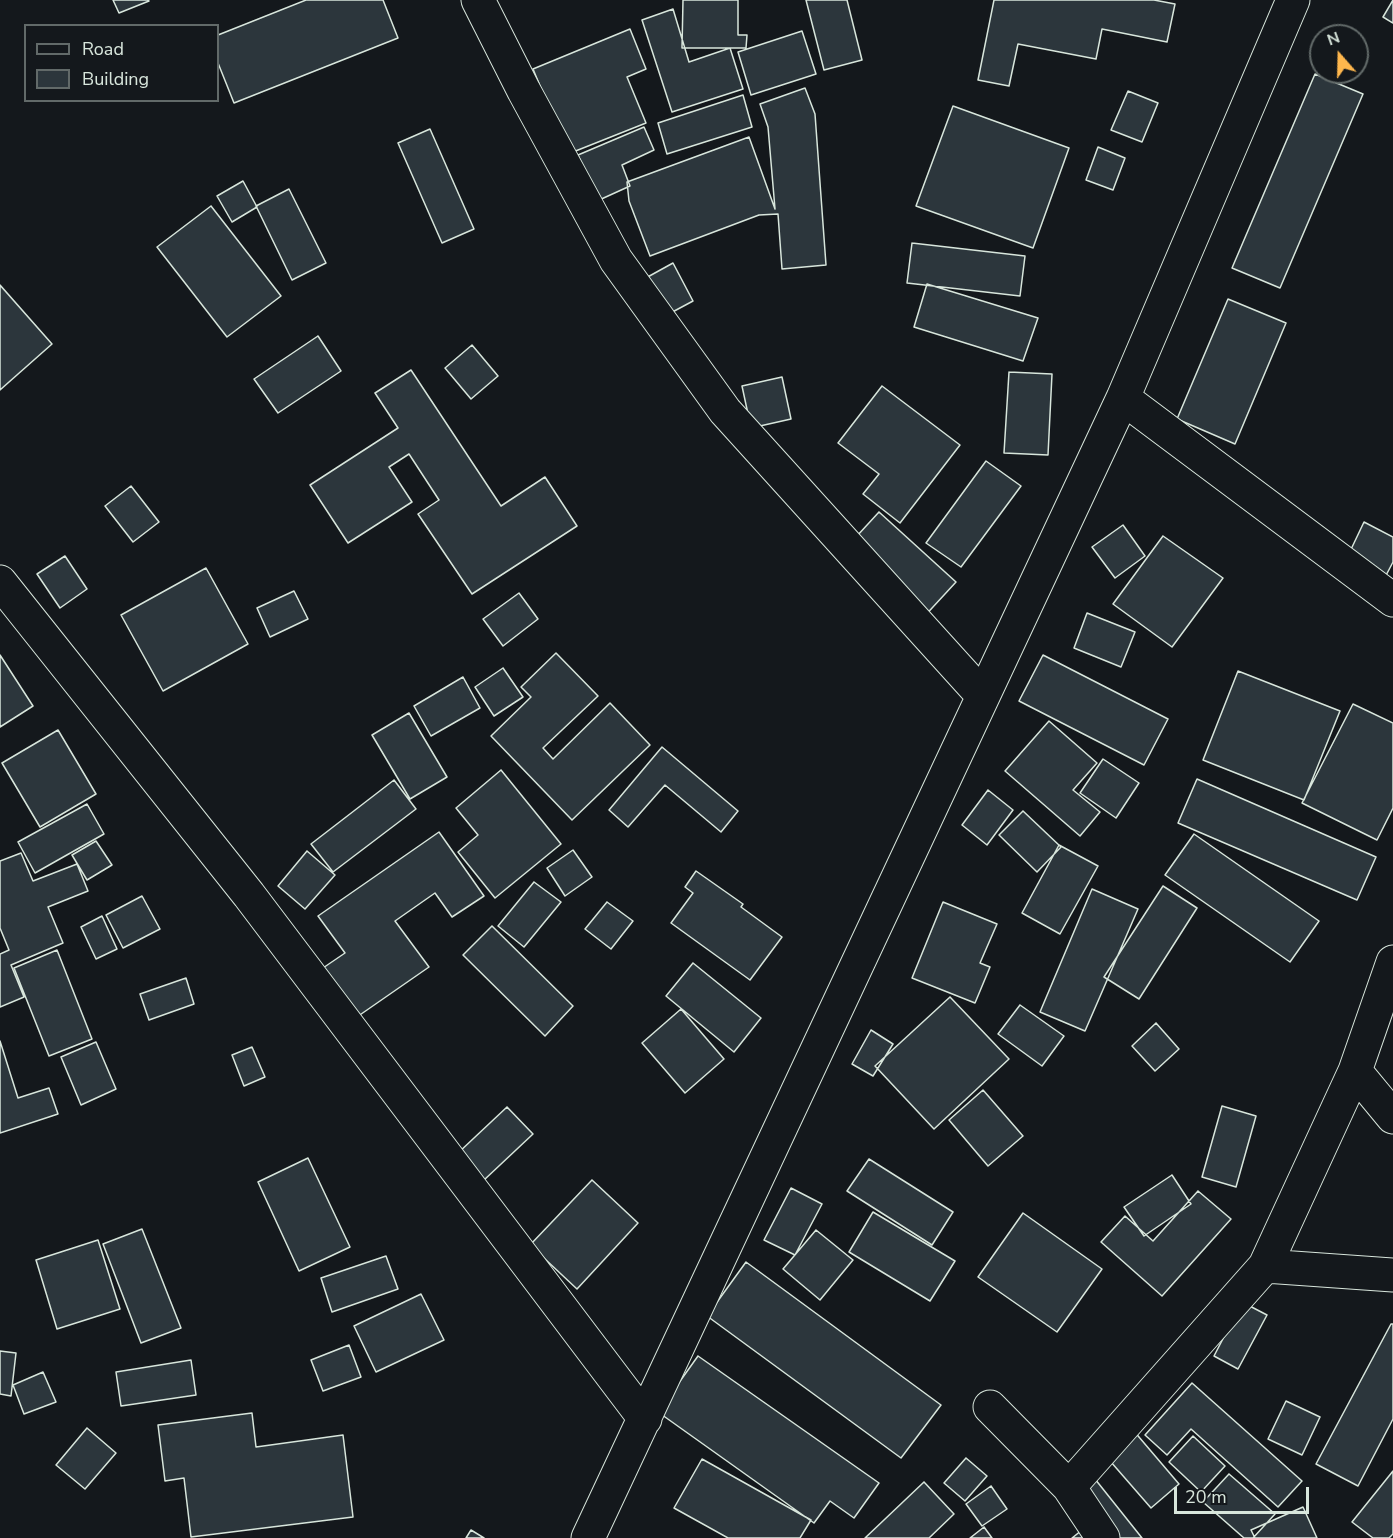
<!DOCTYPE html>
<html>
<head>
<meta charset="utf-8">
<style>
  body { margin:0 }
  #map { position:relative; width:1393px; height:1538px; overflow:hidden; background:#14181c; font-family:"Nunito Sans",sans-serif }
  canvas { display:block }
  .legend { position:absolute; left:24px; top:24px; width:195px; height:78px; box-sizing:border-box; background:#14181c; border:2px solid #626a69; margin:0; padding:8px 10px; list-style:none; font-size:18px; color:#d8e6dc }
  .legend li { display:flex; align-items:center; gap:12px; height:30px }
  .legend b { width:30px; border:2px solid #626a69 }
  .north { position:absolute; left:1309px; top:24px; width:60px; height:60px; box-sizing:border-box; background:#14181c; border:2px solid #626a69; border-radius:50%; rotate:340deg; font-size:16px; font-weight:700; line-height:24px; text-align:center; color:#d8e6dc }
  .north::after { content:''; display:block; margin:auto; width:21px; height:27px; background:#ffb74d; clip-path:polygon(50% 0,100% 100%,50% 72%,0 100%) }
  .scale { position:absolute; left:1174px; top:1487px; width:135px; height:27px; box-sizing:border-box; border:3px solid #d8e6dc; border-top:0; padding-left:8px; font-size:18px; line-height:21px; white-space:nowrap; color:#d8e6dc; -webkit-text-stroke:4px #14181c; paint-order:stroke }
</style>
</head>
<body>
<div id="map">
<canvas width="1393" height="1538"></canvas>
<ul class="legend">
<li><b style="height:8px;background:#14181c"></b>Road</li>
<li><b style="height:16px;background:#2c363c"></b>Building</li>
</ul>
<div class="north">N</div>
<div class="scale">20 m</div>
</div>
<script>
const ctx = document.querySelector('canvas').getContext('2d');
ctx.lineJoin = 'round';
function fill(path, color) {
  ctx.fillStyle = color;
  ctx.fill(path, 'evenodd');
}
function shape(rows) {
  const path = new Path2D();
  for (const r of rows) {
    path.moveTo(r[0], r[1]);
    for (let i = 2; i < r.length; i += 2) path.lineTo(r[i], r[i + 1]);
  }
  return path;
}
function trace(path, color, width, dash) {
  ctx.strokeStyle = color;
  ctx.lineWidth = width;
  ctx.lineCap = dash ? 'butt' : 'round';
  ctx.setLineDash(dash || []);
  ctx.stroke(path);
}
const building = shape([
  [113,0,148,0,149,1,119,13,113,0],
  [306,0,383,0,398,38,234,103,218,63,218,35,306,0],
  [683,0,738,0,738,35,747,35,746,48,682,48,683,0],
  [806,0,847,0,862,60,824,70,806,0],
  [994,0,1154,0,1175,4,1167,42,1102,29,1096,59,1018,44,1009,86,978,80,994,0],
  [1393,0,1393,23,1383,17,1393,0],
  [673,9,689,62,730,48,743,89,672,112,642,20,673,9],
  [630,29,646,69,627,77,646,123,568,154,533,69,630,29],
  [802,31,816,74,751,95,738,52,802,31],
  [1315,74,1363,94,1280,288,1232,268,1315,74],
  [805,88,815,114,826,265,782,269,778,214,759,215,650,256,629,201,627,182,749,137,775,209,768,127,760,104,805,88],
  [1128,91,1158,103,1142,142,1111,130,1128,91],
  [743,95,752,127,667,154,658,123,743,95],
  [953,106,1069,148,1033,248,916,206,953,106],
  [644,127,654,150,622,165,630,186,597,201,578,155,644,127],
  [430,129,474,229,442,243,398,143,430,129],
  [1098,147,1125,158,1113,190,1086,180,1098,147],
  [243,181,257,207,232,222,217,196,243,181],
  [289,189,326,263,292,280,256,206,289,189],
  [211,206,281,296,227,337,157,247,211,206],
  [912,243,1025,256,1020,296,907,283,912,243],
  [673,263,693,301,665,316,644,279,673,263],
  [927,284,1038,318,1023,361,914,327,927,284],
  [0,285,52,344,0,390,0,285],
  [1228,299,1286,323,1235,444,1177,419,1228,299],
  [318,336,341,371,278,413,254,379,318,336],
  [472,345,498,376,471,399,445,368,472,345],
  [411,370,501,506,545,477,577,526,472,594,418,514,439,500,409,454,389,467,412,502,348,543,310,485,398,428,375,393,411,370],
  [1009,372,1052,374,1048,455,1004,453,1009,372],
  [782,377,791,419,751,428,742,386,782,377],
  [882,386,960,445,900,523,863,494,879,474,838,443,882,386],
  [986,461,1021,486,961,567,926,543,986,461],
  [131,486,159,522,133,542,105,506,131,486],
  [879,512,956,582,921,620,845,549,879,512],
  [1364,522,1393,537,1393,562,1382,583,1344,564,1364,522],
  [1123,525,1145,556,1115,578,1092,547,1123,525],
  [1163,536,1223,578,1172,647,1113,604,1163,536],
  [65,556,87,589,60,608,37,574,65,556],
  [206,568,248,644,163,691,121,615,206,568],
  [294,591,308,619,270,637,257,608,294,591],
  [519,593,538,619,503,646,483,619,519,593],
  [1087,613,1135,632,1121,667,1074,648,1087,613],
  [556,653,598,696,543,748,553,759,610,703,650,745,572,820,491,736,531,697,521,687,556,653],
  [0,655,33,706,0,727,0,655],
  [1043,655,1168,719,1144,765,1019,701,1043,655],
  [503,668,523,697,494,716,475,687,503,668],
  [1238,671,1340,711,1304,800,1203,760,1238,671],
  [463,677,480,708,431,736,414,706,463,677],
  [1353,704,1393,723,1393,808,1377,840,1302,803,1353,704],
  [409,713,447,777,410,799,372,735,409,713],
  [1049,721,1097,763,1073,790,1100,812,1080,836,1005,771,1049,721],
  [58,730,96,794,40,827,2,763,58,730],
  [662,747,738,811,721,832,665,785,628,827,609,810,662,747],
  [1103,759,1139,783,1116,818,1080,793,1103,759],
  [501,770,561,844,495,898,458,852,478,835,456,808,501,770],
  [1197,779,1376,857,1357,900,1178,823,1197,779],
  [394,780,416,809,333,872,311,844,394,780],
  [988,790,1013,810,987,845,962,825,988,790],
  [87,804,104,834,35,873,18,842,87,804],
  [1023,811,1061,847,1037,872,999,835,1023,811],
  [439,832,484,896,452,917,435,893,395,921,429,967,354,1019,320,970,345,953,318,916,439,832],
  [1194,834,1319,921,1290,962,1165,875,1194,834],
  [96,841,112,865,87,880,72,855,96,841],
  [1059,845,1098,866,1060,934,1022,913,1059,845],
  [573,850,592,877,565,896,547,868,573,850],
  [307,851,335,875,305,909,278,886,307,851],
  [21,853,33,881,77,864,88,891,48,907,63,943,11,965,24,997,0,1007,0,954,9,950,0,928,0,861,21,853],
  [696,871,743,904,741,907,782,937,750,980,671,923,693,893,685,887,696,871],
  [534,882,561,902,524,947,498,926,534,882],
  [1163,886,1197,908,1139,999,1104,977,1163,886],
  [1092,889,1138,909,1085,1031,1040,1012,1092,889],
  [142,896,160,929,123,948,106,915,142,896],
  [607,902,633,921,611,949,585,929,607,902],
  [943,902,997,924,980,963,990,967,975,1003,912,978,943,902],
  [102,916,117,949,96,959,81,927,102,916],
  [492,926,573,1006,545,1036,463,955,492,926],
  [57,950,92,1039,49,1056,14,968,57,950],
  [693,963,761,1018,734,1052,666,996,693,963],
  [186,978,194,1004,149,1020,140,994,186,978],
  [950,997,1009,1059,934,1129,875,1066,950,997],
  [1020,1005,1064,1036,1042,1066,998,1034,1020,1005],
  [681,1009,724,1059,685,1093,642,1043,681,1009],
  [1156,1023,1179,1049,1155,1071,1132,1046,1156,1023],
  [871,1030,893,1044,873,1076,852,1064,871,1030],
  [0,1041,18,1098,49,1088,58,1114,0,1133,0,1041],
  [96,1042,116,1089,81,1105,61,1057,96,1042],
  [252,1047,265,1077,244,1086,232,1055,252,1047],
  [983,1090,1023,1136,988,1166,949,1120,983,1090],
  [1222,1106,1256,1116,1236,1187,1202,1177,1222,1106],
  [507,1107,533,1134,467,1196,441,1169,507,1107],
  [308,1158,350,1247,299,1271,258,1182,308,1158],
  [869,1159,953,1212,932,1245,847,1191,869,1159],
  [1172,1175,1191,1204,1144,1236,1124,1207,1172,1175],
  [592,1180,638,1223,577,1289,530,1245,592,1180],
  [791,1188,822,1204,795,1255,764,1240,791,1188],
  [1198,1191,1231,1219,1162,1296,1101,1242,1125,1216,1153,1241,1198,1191],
  [873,1212,955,1261,930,1301,849,1252,873,1212],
  [1023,1213,1102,1269,1057,1332,978,1277,1023,1213],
  [142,1229,181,1328,141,1343,103,1244,142,1229],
  [816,1230,853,1260,820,1300,783,1269,816,1230],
  [98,1240,120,1309,57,1329,36,1260,98,1240],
  [386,1256,398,1289,332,1312,321,1278,386,1256],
  [746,1262,941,1405,901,1458,707,1316,746,1262],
  [421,1294,444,1340,376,1372,354,1326,421,1294],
  [1242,1302,1267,1315,1238,1369,1214,1356,1242,1302],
  [1391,1324,1393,1324,1393,1419,1358,1486,1316,1464,1391,1324],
  [349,1345,361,1377,323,1391,311,1360,349,1345],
  [0,1351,16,1353,11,1396,0,1394,0,1351],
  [698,1356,879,1483,854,1518,830,1501,814,1523,658,1412,698,1356],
  [191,1360,196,1395,121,1406,116,1372,191,1360],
  [43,1372,56,1402,24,1414,13,1385,43,1372],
  [1192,1383,1302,1481,1278,1507,1191,1429,1167,1455,1145,1435,1192,1383],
  [1286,1401,1320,1417,1302,1455,1268,1439,1286,1401],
  [252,1413,256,1447,343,1435,353,1517,191,1537,184,1478,165,1481,158,1425,252,1413],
  [87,1428,116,1453,85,1489,56,1465,87,1428],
  [1133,1430,1179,1484,1151,1508,1104,1454,1133,1430],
  [1193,1436,1225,1466,1201,1492,1169,1462,1193,1436],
  [966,1458,987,1476,965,1501,944,1483,966,1458],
  [702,1459,811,1520,800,1538,728,1538,674,1508,702,1459],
  [1393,1471,1393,1534,1389,1538,1373,1538,1352,1522,1393,1471],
  [1229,1474,1275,1514,1253,1538,1244,1538,1203,1502,1229,1474],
  [1095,1479,1142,1538,1072,1538,1087,1526,1067,1501,1095,1479],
  [924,1482,954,1514,929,1538,865,1538,924,1482],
  [991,1486,1007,1509,982,1526,966,1504,991,1486],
  [1303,1507,1317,1538,1255,1538,1251,1530,1303,1507],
  [984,1527,992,1538,970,1538,984,1527],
  [471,1530,484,1538,466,1538,471,1530]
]);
const street = shape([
  [478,0,524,91,616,260,725,411,983,696],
  [1123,398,1393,600],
  [0,582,249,895,645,1419],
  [1355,1071,1393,1117],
  [1265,1266,1393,1275],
  [990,1407,1069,1487,1103,1538],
  [1069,1487,1265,1266,1355,1071,1393,962],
  [588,1538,1123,398,1293,0]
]);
fill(building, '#2c363c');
trace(building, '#d8e6dc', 1.5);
trace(street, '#d8e6dc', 35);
trace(street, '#14181c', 33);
</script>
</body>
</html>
